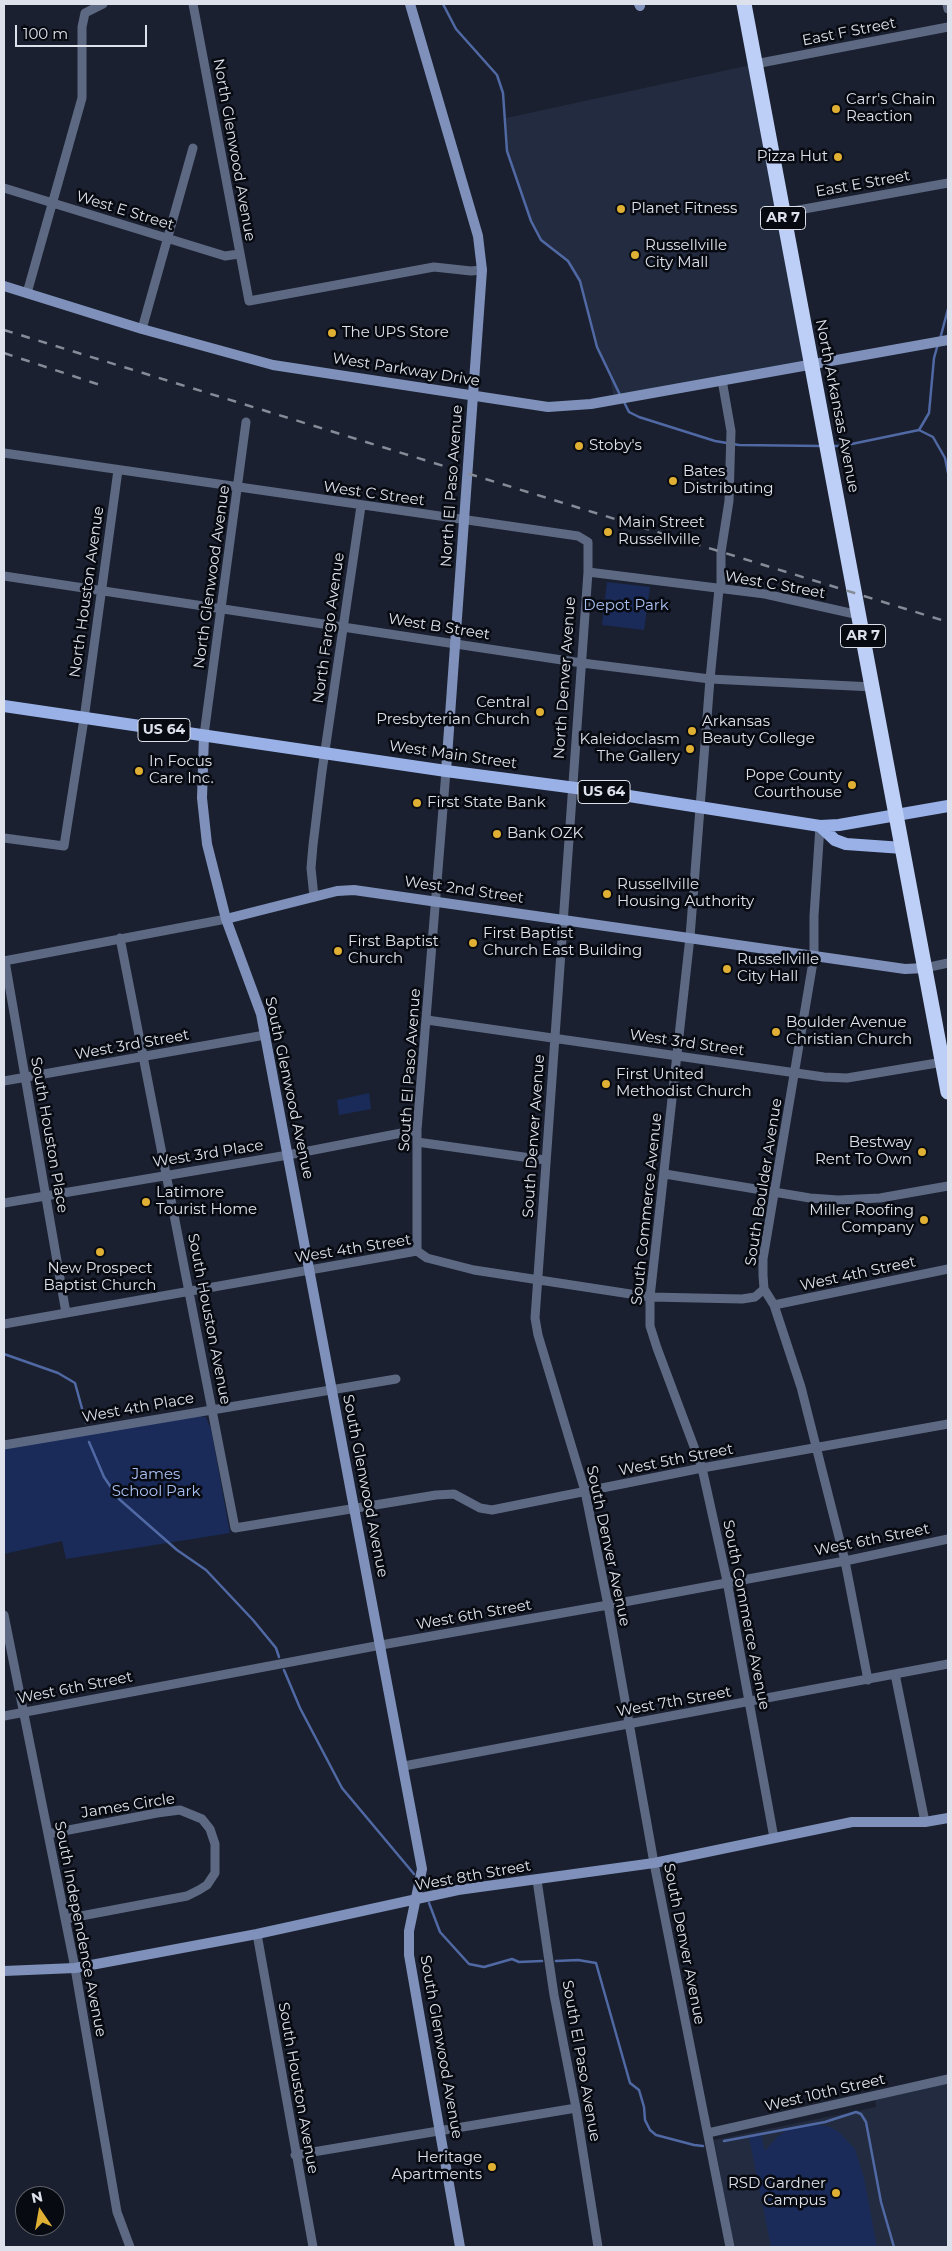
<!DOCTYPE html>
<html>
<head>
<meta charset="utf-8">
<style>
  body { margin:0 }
  #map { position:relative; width:952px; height:2251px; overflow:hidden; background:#1a202f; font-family:Montserrat,sans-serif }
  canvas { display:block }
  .frame { position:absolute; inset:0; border:5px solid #dce1eb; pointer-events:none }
  .north { position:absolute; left:15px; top:2186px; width:50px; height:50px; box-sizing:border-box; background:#080a11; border:1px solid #5d6068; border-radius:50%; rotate:348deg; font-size:14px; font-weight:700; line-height:20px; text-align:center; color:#dce1eb }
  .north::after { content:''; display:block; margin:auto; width:18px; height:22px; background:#e0b034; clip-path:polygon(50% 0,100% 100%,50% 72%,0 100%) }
  .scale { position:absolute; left:15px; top:25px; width:132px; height:22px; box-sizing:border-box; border:2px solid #dce1eb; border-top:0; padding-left:6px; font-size:15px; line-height:18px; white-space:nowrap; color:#dce1eb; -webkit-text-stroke:4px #080a11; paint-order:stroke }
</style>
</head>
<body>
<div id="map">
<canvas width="952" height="2251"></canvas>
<div class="frame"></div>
<div class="north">N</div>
<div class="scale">100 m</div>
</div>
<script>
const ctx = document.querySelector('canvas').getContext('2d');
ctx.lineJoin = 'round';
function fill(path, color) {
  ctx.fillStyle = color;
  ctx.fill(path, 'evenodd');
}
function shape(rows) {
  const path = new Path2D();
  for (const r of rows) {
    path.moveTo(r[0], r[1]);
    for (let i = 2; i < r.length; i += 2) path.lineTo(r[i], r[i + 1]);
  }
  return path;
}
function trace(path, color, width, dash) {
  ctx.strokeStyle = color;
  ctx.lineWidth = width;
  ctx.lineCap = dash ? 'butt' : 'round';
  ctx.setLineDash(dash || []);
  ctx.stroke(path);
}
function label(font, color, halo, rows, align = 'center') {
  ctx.font = font + ' Montserrat,sans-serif';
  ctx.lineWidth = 5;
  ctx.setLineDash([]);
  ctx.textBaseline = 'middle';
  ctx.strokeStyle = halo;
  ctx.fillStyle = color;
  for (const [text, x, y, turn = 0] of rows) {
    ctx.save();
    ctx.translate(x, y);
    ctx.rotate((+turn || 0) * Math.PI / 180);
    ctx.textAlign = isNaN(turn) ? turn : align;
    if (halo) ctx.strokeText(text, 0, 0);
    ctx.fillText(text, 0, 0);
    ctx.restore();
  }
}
const built = shape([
  [755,64,811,364,614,400,610,376,597,347,580,281,568,261,541,240,531,221,507,151,506,118],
  [948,2083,948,2247,734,2247,714,2140,876,2107,875,2100]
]);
const green = shape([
  [607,582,650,587,644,630,602,625],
  [369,1093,371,1109,339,1115,337,1100],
  [197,1416,206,1417,211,1429,230,1533,66,1559,62,1541,4,1554,4,1448],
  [819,2125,830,2127,839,2132,855,2149,864,2178,877,2247,771,2247,749,2137,761,2134,765,2151,777,2137,788,2129,801,2126]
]);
const stream = shape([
  [443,4,456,29,497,75,503,93,507,151,531,221,541,240,568,261,580,281,597,347,621,397],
  [940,339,948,309],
  [624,402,629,412,639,417,715,441,739,445,822,446],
  [919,430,929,413,934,358,938,344],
  [832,446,842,446,919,430,933,437,945,458,948,473],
  [4,1354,58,1373,75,1383,86,1423],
  [89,1442,104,1477,119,1499,177,1550,206,1570,253,1620,276,1648,279,1657],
  [284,1670,300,1708,342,1788,414,1874],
  [429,1903,440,1932,469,1964,484,1967,512,1959,519,1962,542,1961],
  [556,1961,578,1960,596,1963,630,2083,639,2090,644,2107,645,2120,650,2130,656,2135,694,2145,703,2146],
  [724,2141,825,2122,856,2112,861,2114,866,2122,881,2202,894,2247]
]);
const street = shape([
  [193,4,249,301,434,267,471,271,482,270],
  [947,4,948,9],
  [755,64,948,27],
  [4,188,225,256,239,254],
  [782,213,948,183],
  [27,293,82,98,82,27,85,13,103,4],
  [142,329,193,148],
  [722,380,731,431,729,501,721,552,721,586,719,589,710,679,690,937,650,1297,650,1326,657,1348,702,1468,727,1581,774,1838],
  [4,453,578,536,588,542,588,572,535,1318,538,1335,585,1491,608,1605,654,1863,730,2247],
  [588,572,765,594,859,615],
  [4,576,582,663,710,679,873,687],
  [204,735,246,422],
  [820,826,814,916,814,956,763,1259,763,1275,764,1289,774,1305,801,1387,845,1561,868,1680],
  [4,838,64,846,84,719,118,470],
  [314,897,311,868,313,845,322,771,361,506],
  [120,938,235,1528,436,1495,454,1494,480,1508,492,1510,702,1468,948,1424],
  [4,961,226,919],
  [5,961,66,1313],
  [925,968,948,963],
  [427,1020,824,1077,847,1078,943,1062],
  [4,1081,265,1035],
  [417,1142,545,1160],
  [665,1174,810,1198,838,1200,880,1198,948,1186],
  [4,1203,288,1155,417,1130],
  [417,1251,417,1130,446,771],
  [774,1305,948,1269],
  [4,1324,417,1251,427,1258,474,1270,650,1297,742,1299,755,1297,764,1289],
  [4,1445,396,1379],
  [4,1615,75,1968,117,2212,130,2247],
  [895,1674,925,1822],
  [4,1716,381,1645,608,1605,845,1561,948,1539],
  [404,1766,948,1664],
  [48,1834,157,1813,180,1810,202,1819,210,1829,215,1844,215,1873,207,1885,199,1890,187,1896,65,1919],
  [537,1880,554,1995,576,2108,598,2247],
  [257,1934,313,2247],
  [708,2133,948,2079],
  [295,2155,576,2108]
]);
const secondary = shape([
  [410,4,478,236,482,270,446,771],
  [639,4,640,6],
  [4,286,142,329,273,365,548,407,591,404,948,340],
  [204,735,202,798,207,844,226,919,261,1014,422,1869,409,1931,409,1955,460,2247],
  [226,919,337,891,354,890,905,969,925,968],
  [4,1971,75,1968,257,1934,458,1890,654,1863,852,1822,925,1822,948,1818]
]);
const primary = shape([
  [4,706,446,771,591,790,820,826,839,825,948,806],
  [820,826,835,840,846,844,903,848]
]);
const highway = shape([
  [744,4,948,1092]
]);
const rail = shape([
  [4,330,948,622],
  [4,353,100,385]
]);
const markers = [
  [836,109,5,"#e0b034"],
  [838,157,5,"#e0b034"],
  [621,209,5,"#e0b034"],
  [635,255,5,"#e0b034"],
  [332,333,5,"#e0b034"],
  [579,446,5,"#e0b034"],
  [673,481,5,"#e0b034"],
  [608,532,5,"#e0b034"],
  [540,712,5,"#e0b034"],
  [692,731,5,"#e0b034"],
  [690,749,5,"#e0b034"],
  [139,771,5,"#e0b034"],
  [852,785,5,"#e0b034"],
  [417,803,5,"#e0b034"],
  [497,834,5,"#e0b034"],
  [607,894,5,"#e0b034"],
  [473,943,5,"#e0b034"],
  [338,951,5,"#e0b034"],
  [727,969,5,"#e0b034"],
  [776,1032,5,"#e0b034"],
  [606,1084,5,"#e0b034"],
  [922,1152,5,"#e0b034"],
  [146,1202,5,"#e0b034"],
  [924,1220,5,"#e0b034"],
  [100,1252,5,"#e0b034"],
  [492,2167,5,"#e0b034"],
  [836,2193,5,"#e0b034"]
];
const shields = [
  [783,218,45],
  [863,636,45],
  [164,730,52],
  [604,792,52]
];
const shieldNames = [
  ["AR 7",783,218],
  ["AR 7",863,636],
  ["US 64",164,730],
  ["US 64",604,792]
];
const streetNames = [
  ["East F Street",849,32,-11],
  ["North Glenwood Avenue",234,150,80],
  ["East E Street",863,184,-10],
  ["West E Street",125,211,17],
  ["West Parkway Drive",406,370,9],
  ["North Arkansas Avenue",837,406,79],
  ["North El Paso Avenue",452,486,-86],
  ["West C Street",374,494,8],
  ["North Glenwood Avenue",212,577,-82],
  ["West C Street",775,585,10],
  ["North Houston Avenue",87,592,-82],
  ["West B Street",439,627,9],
  ["North Fargo Avenue",329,628,-82],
  ["North Denver Avenue",565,678,-86],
  ["West Main Street",453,755,8],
  ["West 2nd Street",464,890,8],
  ["West 3rd Street",687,1043,8],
  ["West 3rd Street",132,1045,-10],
  ["South El Paso Avenue",410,1070,-86],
  ["South Glenwood Avenue",289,1088,78],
  ["South Houston Place",49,1135,80],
  ["South Denver Avenue",534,1136,-86],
  ["West 3rd Place",208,1154,-9],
  ["South Boulder Avenue",764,1182,-81],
  ["South Commerce Avenue",647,1209,-84],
  ["West 4th Street",353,1249,-9],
  ["West 4th Street",858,1274,-12],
  ["South Houston Avenue",209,1319,79],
  ["West 4th Place",138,1408,-10],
  ["West 5th Street",676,1460,-11],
  ["South Glenwood Avenue",365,1486,79],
  ["West 6th Street",872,1540,-11],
  ["South Denver Avenue",608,1546,78],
  ["West 6th Street",474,1615,-10],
  ["South Commerce Avenue",746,1615,79],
  ["West 6th Street",75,1688,-11],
  ["West 7th Street",674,1702,-10],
  ["James Circle",128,1806,-9],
  ["West 8th Street",473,1876,-10],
  ["South Independence Avenue",80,1929,79],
  ["South Denver Avenue",684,1944,79],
  ["South Glenwood Avenue",441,2047,80],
  ["South El Paso Avenue",581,2061,80],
  ["South Houston Avenue",298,2088,80],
  ["West 10th Street",825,2093,-13]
];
const poiNames = [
  ["Carr's Chain",846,100],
  ["Reaction",846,117],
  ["Pizza Hut",828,157,"right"],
  ["Planet Fitness",631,209],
  ["Russellville",645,246],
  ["City Mall",645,263],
  ["The UPS Store",342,333],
  ["Stoby's",589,446],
  ["Bates",683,472],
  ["Distributing",683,489],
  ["Main Street",618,523],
  ["Russellville",618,540],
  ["Central",530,703,"right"],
  ["Presbyterian Church",530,720,"right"],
  ["Arkansas",702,722],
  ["Beauty College",702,739],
  ["Kaleidoclasm",680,740,"right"],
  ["The Gallery",680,757,"right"],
  ["In Focus",149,762],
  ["Care Inc.",149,779],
  ["Pope County",842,776,"right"],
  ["Courthouse",842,793,"right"],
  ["First State Bank",427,803],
  ["Bank OZK",507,834],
  ["Russellville",617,885],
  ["Housing Authority",617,902],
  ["First Baptist",483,934],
  ["Church East Building",483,951],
  ["First Baptist",348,942],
  ["Church",348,959],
  ["Russellville",737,960],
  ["City Hall",737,977],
  ["Boulder Avenue",786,1023],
  ["Christian Church",786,1040],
  ["First United",616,1075],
  ["Methodist Church",616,1092],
  ["Bestway",912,1143,"right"],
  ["Rent To Own",912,1160,"right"],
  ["Latimore",156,1193],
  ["Tourist Home",156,1210],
  ["Miller Roofing",914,1211,"right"],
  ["Company",914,1228,"right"],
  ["New Prospect",100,1269,"center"],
  ["Baptist Church",100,1286,"center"],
  ["Heritage",482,2158,"right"],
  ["Apartments",482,2175,"right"],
  ["RSD Gardner",826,2184,"right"],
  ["Campus",826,2201,"right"]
];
const parkNames = [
  ["Depot Park",626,606],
  ["James",156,1475],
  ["School Park",156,1492]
];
fill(built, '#222b3f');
fill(green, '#1a2b5a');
trace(stream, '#5069a4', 2.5);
trace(street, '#5d6983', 9);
trace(secondary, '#7f91bb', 10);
trace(primary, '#99b1e7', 12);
trace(highway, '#bdcff6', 15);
trace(rail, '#858b97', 2.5, [9, 9]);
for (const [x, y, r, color] of markers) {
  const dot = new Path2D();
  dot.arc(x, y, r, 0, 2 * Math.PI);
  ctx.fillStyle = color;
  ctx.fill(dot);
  trace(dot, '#080a11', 2);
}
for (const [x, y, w] of shields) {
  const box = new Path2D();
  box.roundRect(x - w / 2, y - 11.5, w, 23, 4);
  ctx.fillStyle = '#080a11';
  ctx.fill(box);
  trace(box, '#dce1eb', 1);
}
label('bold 14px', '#dce1eb', null, shieldNames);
label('15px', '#dce1eb', '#080a11', streetNames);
label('15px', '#dce1eb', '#080a11', poiNames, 'left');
label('15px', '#aac1f4', '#080a11', parkNames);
</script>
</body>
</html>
